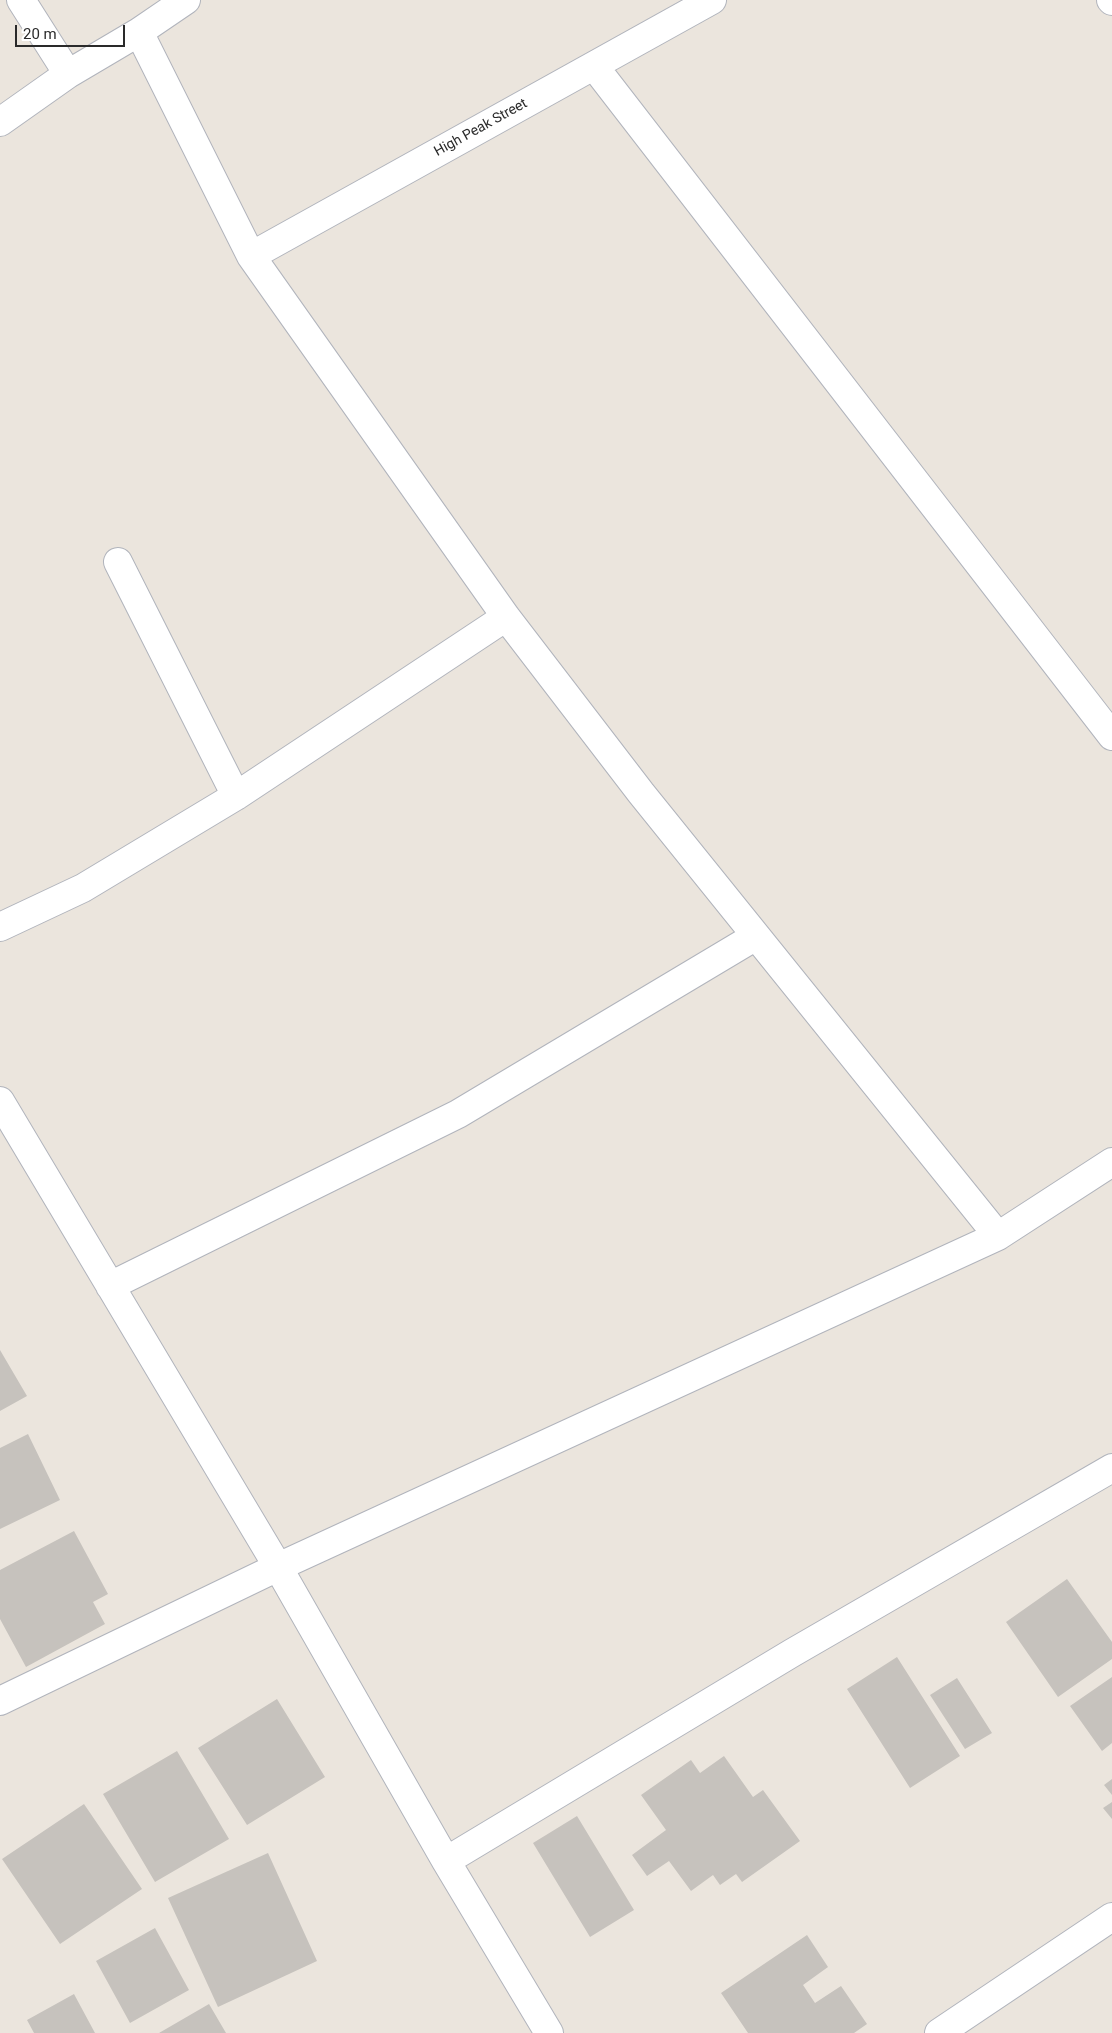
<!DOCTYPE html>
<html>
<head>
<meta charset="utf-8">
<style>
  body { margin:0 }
  #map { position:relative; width:1112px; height:2033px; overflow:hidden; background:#ebe5dd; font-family:Roboto,sans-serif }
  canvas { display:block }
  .scale { position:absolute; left:15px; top:25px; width:110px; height:22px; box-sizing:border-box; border:2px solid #2a2a2a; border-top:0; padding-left:6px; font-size:15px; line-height:18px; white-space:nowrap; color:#2a2a2a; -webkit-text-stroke:4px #fff; paint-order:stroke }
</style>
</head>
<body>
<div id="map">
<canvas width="1112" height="2033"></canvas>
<div class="scale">20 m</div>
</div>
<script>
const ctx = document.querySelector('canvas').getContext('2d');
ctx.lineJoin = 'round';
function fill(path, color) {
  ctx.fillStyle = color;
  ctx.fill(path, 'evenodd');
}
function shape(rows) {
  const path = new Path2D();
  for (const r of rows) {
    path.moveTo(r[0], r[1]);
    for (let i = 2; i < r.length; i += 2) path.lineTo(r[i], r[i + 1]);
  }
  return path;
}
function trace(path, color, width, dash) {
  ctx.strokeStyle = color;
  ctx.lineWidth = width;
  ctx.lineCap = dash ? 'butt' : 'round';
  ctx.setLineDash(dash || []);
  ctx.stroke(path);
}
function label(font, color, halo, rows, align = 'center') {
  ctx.font = font + ' Roboto,sans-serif';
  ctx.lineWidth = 5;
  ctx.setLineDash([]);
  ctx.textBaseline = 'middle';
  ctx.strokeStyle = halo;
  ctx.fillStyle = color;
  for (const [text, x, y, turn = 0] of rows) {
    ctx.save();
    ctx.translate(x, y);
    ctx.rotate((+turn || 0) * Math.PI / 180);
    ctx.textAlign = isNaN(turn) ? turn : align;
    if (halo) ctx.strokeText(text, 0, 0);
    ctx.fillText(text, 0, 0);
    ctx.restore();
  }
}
const building = shape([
  [0,1350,27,1396,0,1411],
  [28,1434,60,1500,0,1529,0,1448],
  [74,1531,108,1594,93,1602,105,1624,26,1667,0,1619,0,1570],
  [1067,1579,1112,1642,1112,1659,1058,1697,1006,1622],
  [897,1657,960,1756,910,1788,847,1689],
  [1112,1677,1112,1743,1102,1751,1070,1706],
  [957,1678,992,1733,965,1749,930,1695],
  [277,1699,325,1777,247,1825,198,1748],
  [177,1751,229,1839,155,1882,103,1794],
  [724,1756,753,1797,763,1790,800,1841,742,1882,736,1874,720,1885,713,1875,691,1891,669,1861,647,1876,632,1855,666,1830,641,1795,691,1760,700,1773],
  [1112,1779,1112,1795,1104,1785],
  [1112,1802,1112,1819,1103,1808],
  [84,1804,142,1889,60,1944,2,1859],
  [577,1816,634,1910,590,1937,533,1843],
  [268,1853,317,1961,218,2007,168,1898],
  [155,1928,189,1990,130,2023,96,1961],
  [807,1935,828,1967,803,1985,815,2003,841,1986,867,2024,854,2033,748,2033,721,1993],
  [74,1994,95,2033,34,2033,27,2020],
  [209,2004,226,2033,159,2033]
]);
const minor = shape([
  [21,0,68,74],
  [1111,0,1112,1],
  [139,32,251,256,506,617,641,793,998,1236],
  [594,66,1112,736],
  [0,122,68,74,139,32,186,0],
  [251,256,712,0],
  [118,562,236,796],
  [0,927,83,888,236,796,506,617],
  [0,1101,278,1567,446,1861,549,2033],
  [110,1286,458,1114,756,936],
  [0,1701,278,1567,998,1236,1112,1162],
  [446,1861,792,1653,1112,1468],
  [939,2033,1112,1917]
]);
const streetNames = [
  ["High Peak Street",481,128,-29]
];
fill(building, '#c6c2bd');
trace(minor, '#b1b4bc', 30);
trace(minor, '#fff', 28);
label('14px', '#2a2a2a', '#fff', streetNames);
</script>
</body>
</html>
